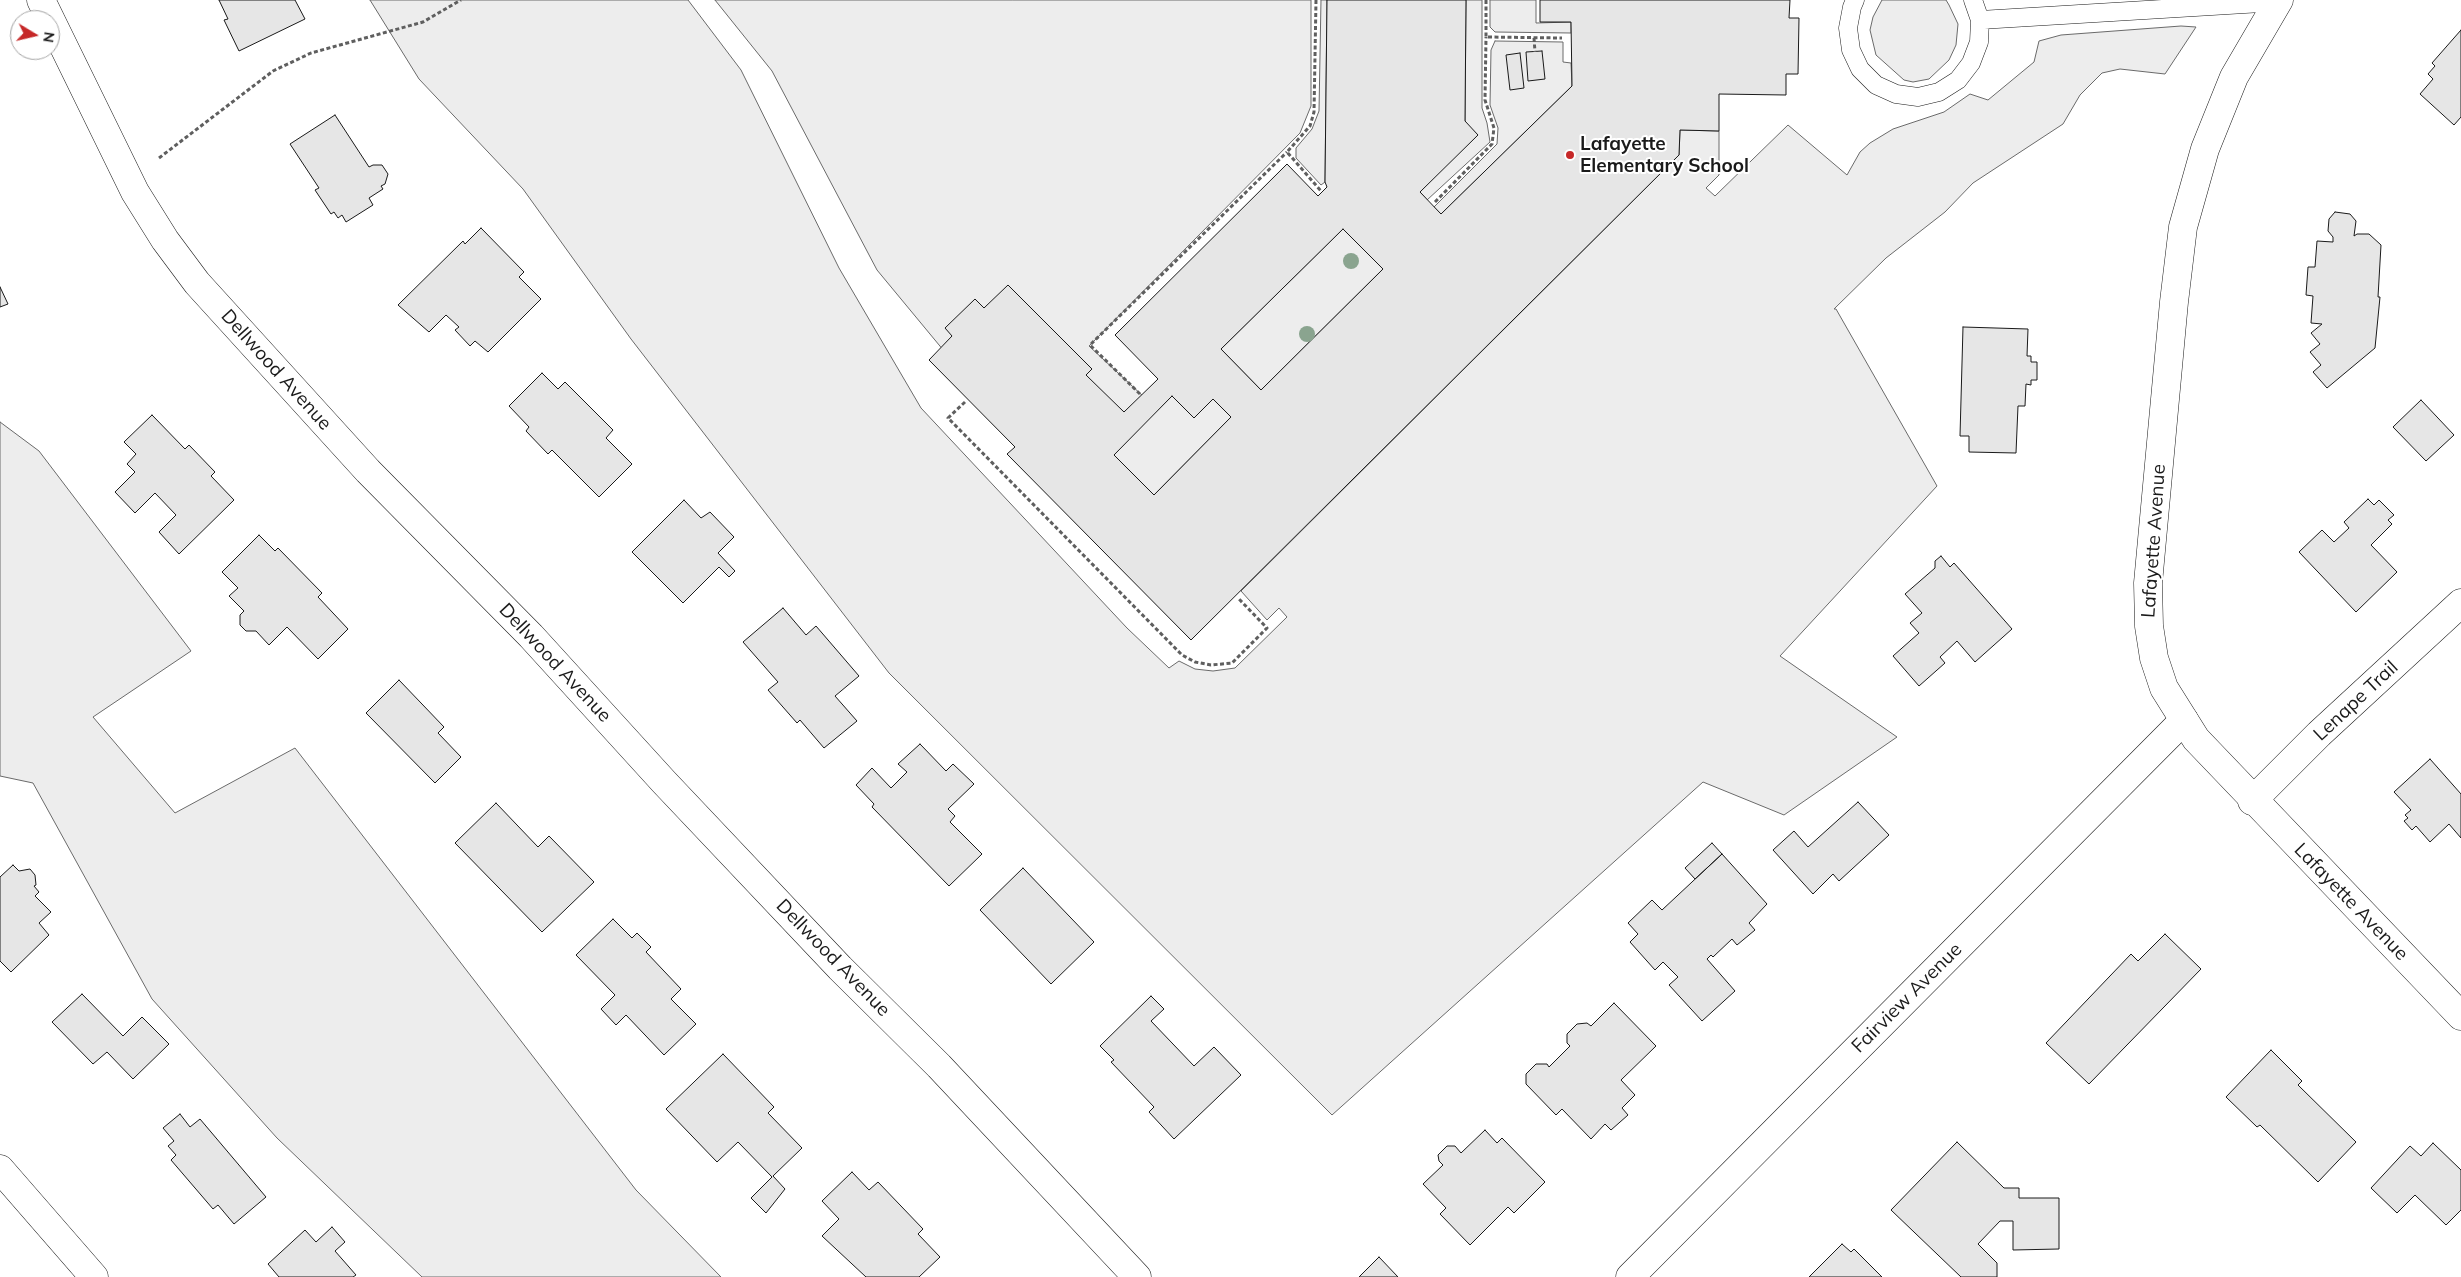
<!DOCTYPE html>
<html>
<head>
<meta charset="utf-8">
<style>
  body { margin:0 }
  #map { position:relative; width:2461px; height:1277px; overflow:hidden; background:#fff; font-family:Mulish,sans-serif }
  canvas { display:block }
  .north { position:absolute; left:10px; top:10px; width:50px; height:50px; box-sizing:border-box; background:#fff; border:1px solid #a3a3a3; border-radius:50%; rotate:99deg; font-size:14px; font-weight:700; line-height:20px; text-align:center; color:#1a1a1a }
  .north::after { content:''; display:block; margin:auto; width:18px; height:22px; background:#c62828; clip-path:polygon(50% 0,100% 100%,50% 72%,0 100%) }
</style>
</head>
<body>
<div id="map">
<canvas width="2461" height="1277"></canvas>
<div class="north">N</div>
</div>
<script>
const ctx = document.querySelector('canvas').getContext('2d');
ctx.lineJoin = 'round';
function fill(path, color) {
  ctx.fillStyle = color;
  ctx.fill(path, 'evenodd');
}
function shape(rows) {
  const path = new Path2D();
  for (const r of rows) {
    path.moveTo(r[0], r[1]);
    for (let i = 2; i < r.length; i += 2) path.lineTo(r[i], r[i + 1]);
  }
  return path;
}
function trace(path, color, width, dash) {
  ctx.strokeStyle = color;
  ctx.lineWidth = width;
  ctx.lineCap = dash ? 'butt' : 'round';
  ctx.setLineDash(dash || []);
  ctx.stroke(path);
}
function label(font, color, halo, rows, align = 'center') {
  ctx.font = font + ' Mulish,sans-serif';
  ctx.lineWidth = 4;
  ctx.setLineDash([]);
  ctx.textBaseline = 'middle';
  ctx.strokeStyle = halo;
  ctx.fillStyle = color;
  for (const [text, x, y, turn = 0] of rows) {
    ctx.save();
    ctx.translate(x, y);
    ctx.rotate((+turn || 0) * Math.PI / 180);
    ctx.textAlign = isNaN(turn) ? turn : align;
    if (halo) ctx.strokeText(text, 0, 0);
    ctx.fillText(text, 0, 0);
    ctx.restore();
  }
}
const built = shape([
  [370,0,688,0,741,70,839,268,921,408,1127,628,1169,668,1179,661,1195,669,1213,671,1235,668,1287,617,1279,608,1267,620,1241,591,1679,155,1680,130,1719,131,1719,175,1706,188,1715,196,1788,125,1847,175,1860,152,1870,143,1893,129,1944,112,1970,94,1988,100,2034,62,2039,41,2061,35,2181,26,2196,27,2165,74,2120,69,2102,73,2080,95,2063,124,1973,183,1945,212,1886,258,1834,309,1836,309,1937,486,1780,656,1897,737,1784,815,1703,782,1332,1115,889,673,631,339,523,189,419,79,370,0],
  [715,0,1311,0,1311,106,1300,133,1089,346,1158,410,1172,396,1194,418,1213,399,1231,417,1154,495,1115,456,1069,502,877,270,772,71,715,0],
  [1321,0,1327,0,1325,182,1321,185,1296,158,1296,148,1312,129,1319,111,1321,0],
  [1466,0,1482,0,1482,108,1487,123,1490,142,1427,200,1420,192,1465,121,1466,0],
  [1490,0,1536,0,1536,23,1571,22,1571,33,1495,32,1490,27,1490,0],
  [1882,0,1946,0,1949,5,1958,24,1956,45,1949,60,1929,79,1913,82,1904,80,1876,55,1870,30,1873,17,1882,0],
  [1495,41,1563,42,1563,62,1571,63,1572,86,1441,214,1434,207,1497,144,1498,128,1490,105,1491,50,1495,41],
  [1343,229,1383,269,1261,390,1221,349,1343,229],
  [0,422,39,451,191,651,93,717,175,813,295,748,636,1190,721,1277,422,1277,277,1138,152,999,33,783,0,776,0,422]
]);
const building = shape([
  [219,0,295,0,305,19,239,51,224,20,228,19,219,0],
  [1327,0,1466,0,1465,121,1478,135,1420,192,1441,214,1572,86,1571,22,1540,22,1540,0,1790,0,1789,18,1799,18,1798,74,1786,74,1786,95,1719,94,1719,131,1680,130,1679,155,1191,640,1007,454,1015,447,929,360,952,336,945,328,975,299,984,308,1008,285,1092,369,1086,375,1124,412,1158,379,1115,335,1287,164,1318,196,1327,187,1325,182,1327,0],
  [1343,229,1383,269,1261,390,1221,349,1343,229],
  [1172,396,1194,418,1213,399,1231,417,1154,495,1114,455,1172,396],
  [2461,30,2461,117,2454,125,2420,94,2433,79,2428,74,2435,66,2432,63,2461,30],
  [1542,51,1545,79,1528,81,1526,52,1542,51],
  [1520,53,1524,88,1510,90,1506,55,1520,53],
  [335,115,369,167,373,165,382,165,388,174,385,184,381,186,383,189,369,198,373,205,346,222,342,215,338,218,334,212,331,214,315,190,319,188,290,144,335,115],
  [2335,212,2350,214,2356,221,2354,236,2357,234,2369,234,2381,245,2378,297,2380,297,2375,348,2327,388,2313,372,2321,365,2310,352,2320,344,2311,333,2322,324,2311,323,2313,296,2306,295,2308,267,2315,267,2317,241,2333,242,2333,237,2328,231,2329,219,2335,212],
  [481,228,524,272,519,277,541,299,488,352,475,341,470,346,455,330,459,327,446,315,429,332,398,305,463,241,465,244,481,228],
  [0,287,8,304,0,307,0,287],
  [1963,327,2028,329,2027,356,2031,356,2031,362,2037,362,2037,380,2031,380,2031,385,2026,384,2025,406,2018,406,2016,453,1969,452,1969,436,1960,436,1963,327],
  [542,373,558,389,565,382,613,430,606,438,632,464,599,497,552,450,548,454,526,431,529,427,509,406,542,373],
  [2421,400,2454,435,2426,461,2393,427,2421,400],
  [152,415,185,449,189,445,215,472,211,476,234,500,179,554,159,532,176,515,155,493,135,513,115,492,135,472,127,464,136,454,124,442,152,415],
  [2368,499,2374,505,2379,500,2394,515,2388,520,2392,524,2371,545,2397,572,2356,612,2299,552,2322,530,2334,542,2349,528,2344,522,2368,499],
  [684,500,701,518,710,512,734,537,718,553,735,571,729,577,719,567,683,603,632,552,684,500],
  [259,535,275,551,278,548,322,593,318,597,348,629,318,659,287,627,269,645,256,631,246,631,240,625,240,615,244,611,229,596,238,588,222,572,259,535],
  [1941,556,1950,567,1954,563,2012,629,1975,662,1957,641,1940,657,1945,663,1919,686,1893,656,1919,633,1910,623,1922,613,1905,594,1935,568,1935,561,1941,556],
  [783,608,806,635,816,626,859,676,835,696,857,721,824,748,800,720,797,723,768,690,778,682,743,642,783,608],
  [399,680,444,727,438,733,461,757,435,783,366,713,399,680],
  [920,744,946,771,953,764,974,784,948,809,955,816,950,822,982,854,949,886,872,807,874,804,856,785,872,768,891,788,907,772,898,764,920,744],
  [2430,759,2461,794,2461,838,2449,824,2430,842,2416,826,2412,830,2404,821,2408,818,2405,815,2411,810,2394,792,2430,759],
  [1858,802,1889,835,1839,881,1833,874,1813,894,1773,850,1794,831,1808,847,1858,802],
  [496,803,538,847,549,836,594,882,542,932,455,843,496,803],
  [1712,843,1722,854,1695,879,1685,868,1712,843],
  [1722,854,1767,904,1749,923,1755,930,1737,945,1732,939,1713,957,1711,955,1707,959,1735,991,1702,1021,1669,985,1678,977,1663,962,1655,970,1630,942,1638,934,1628,923,1652,900,1662,910,1722,854],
  [13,865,19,871,30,869,35,875,36,885,34,886,39,892,35,896,51,912,39,923,49,935,11,972,0,961,0,877,13,865],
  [1023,868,1094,942,1051,984,980,910,1023,868],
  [613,919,632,938,637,933,651,947,646,952,681,989,671,999,696,1024,664,1055,626,1015,616,1025,601,1009,615,995,576,955,613,919],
  [2165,934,2201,969,2089,1084,2046,1043,2131,954,2138,961,2165,934],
  [82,994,123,1036,142,1017,169,1044,133,1079,107,1052,93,1064,52,1022,82,994],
  [1151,996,1164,1009,1151,1021,1194,1066,1214,1047,1241,1075,1174,1139,1149,1112,1154,1107,1111,1062,1114,1060,1100,1046,1151,996],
  [1614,1003,1656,1046,1621,1080,1635,1095,1622,1108,1628,1115,1611,1130,1605,1124,1591,1139,1562,1109,1556,1115,1526,1084,1526,1074,1536,1064,1547,1064,1549,1067,1570,1046,1567,1043,1567,1034,1577,1024,1587,1023,1591,1026,1614,1003],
  [2271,1050,2302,1081,2298,1085,2356,1142,2318,1182,2260,1125,2257,1127,2226,1097,2271,1050],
  [723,1054,774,1107,768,1113,802,1148,773,1176,785,1189,766,1213,751,1198,772,1177,738,1142,717,1162,666,1109,723,1054],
  [180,1114,190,1127,200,1119,266,1197,234,1224,218,1205,213,1209,171,1160,176,1155,168,1146,174,1141,163,1128,180,1114],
  [1485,1130,1497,1143,1502,1138,1545,1182,1514,1213,1508,1207,1470,1245,1440,1214,1446,1208,1423,1184,1443,1165,1439,1161,1438,1155,1447,1146,1455,1146,1461,1153,1485,1130],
  [1957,1142,2004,1188,2019,1188,2019,1198,2059,1198,2059,1249,2013,1250,2013,1221,2000,1221,1978,1244,1997,1263,1997,1277,1961,1277,1891,1210,1957,1142],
  [2433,1143,2461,1170,2461,1210,2446,1225,2415,1195,2397,1213,2371,1188,2410,1146,2421,1156,2433,1143],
  [852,1172,869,1190,878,1182,923,1229,918,1234,940,1257,919,1277,866,1277,822,1236,839,1219,822,1201,852,1172],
  [332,1227,345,1242,335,1251,356,1275,353,1277,279,1277,268,1264,305,1230,316,1242,332,1227],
  [1842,1244,1851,1252,1854,1249,1882,1277,1809,1277,1842,1244],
  [1379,1257,1398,1277,1359,1277,1379,1257]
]);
const path = shape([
  [1316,0,1314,112,1310,126,1287,152,1321,191],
  [1486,0,1486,37,1562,38],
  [1534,38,1535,52],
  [159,158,273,71,311,53,423,22,461,0],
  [1435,202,1492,144,1494,128,1485,100,1486,37],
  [1140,394,1090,345,1287,152],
  [965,402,948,418,1182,655,1195,662,1211,665,1232,663,1267,628,1238,598]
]);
const service = shape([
  [1855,0,1852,7,1848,28,1851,50,1860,69,1876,85,1896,94,1918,97,1939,92,1958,80,1971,63,1979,42,1980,20,1973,0],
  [1980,20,2278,2]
]);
const minor = shape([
  [41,0,135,192,165,240,197,283,368,471,531,636,664,782,840,968,939,1066,1137,1277],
  [2252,801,2319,734,2461,603],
  [0,1169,94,1277],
  [1630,1277,2184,720]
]);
const tertiary = shape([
  [2279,0,2234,77,2205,149,2183,227,2174,302,2148,583,2149,626,2154,658,2164,688,2196,739,2461,1016]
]);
const trees = [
  [1351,261],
  [1307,334]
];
const markers = [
  [1570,155,5,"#c62828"]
];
const poiNames = [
  ["Lafayette",1580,144],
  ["Elementary School",1580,166]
];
const streetNames = [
  ["Dellwood Avenue",276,370,48],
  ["Lafayette Avenue",2154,541,-86],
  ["Dellwood Avenue",555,663,47],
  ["Lenape Trail",2356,701,-43],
  ["Lafayette Avenue",2351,902,46],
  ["Dellwood Avenue",833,958,46],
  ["Fairview Avenue",1907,998,-45]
];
fill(built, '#ededed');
trace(built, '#6a6a6a', 1);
fill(building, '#e6e6e6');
trace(building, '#1a1a1a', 1);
trace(service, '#1a1a1a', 19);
trace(minor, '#1a1a1a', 29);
trace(tertiary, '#1a1a1a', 29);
trace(path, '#5f5f5f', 3, [4, 2.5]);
trace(service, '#fff', 18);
trace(minor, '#fff', 28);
trace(tertiary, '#fff', 28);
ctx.fillStyle = '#8aa48f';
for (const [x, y] of trees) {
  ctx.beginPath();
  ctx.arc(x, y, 8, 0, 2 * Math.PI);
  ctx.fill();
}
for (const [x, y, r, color] of markers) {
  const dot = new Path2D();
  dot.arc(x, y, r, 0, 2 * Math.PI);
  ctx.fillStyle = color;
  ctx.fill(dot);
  trace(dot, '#fff', 2);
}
label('bold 19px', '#1a1a1a', '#fff', poiNames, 'left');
label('19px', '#1a1a1a', '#fff', streetNames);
</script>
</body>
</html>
